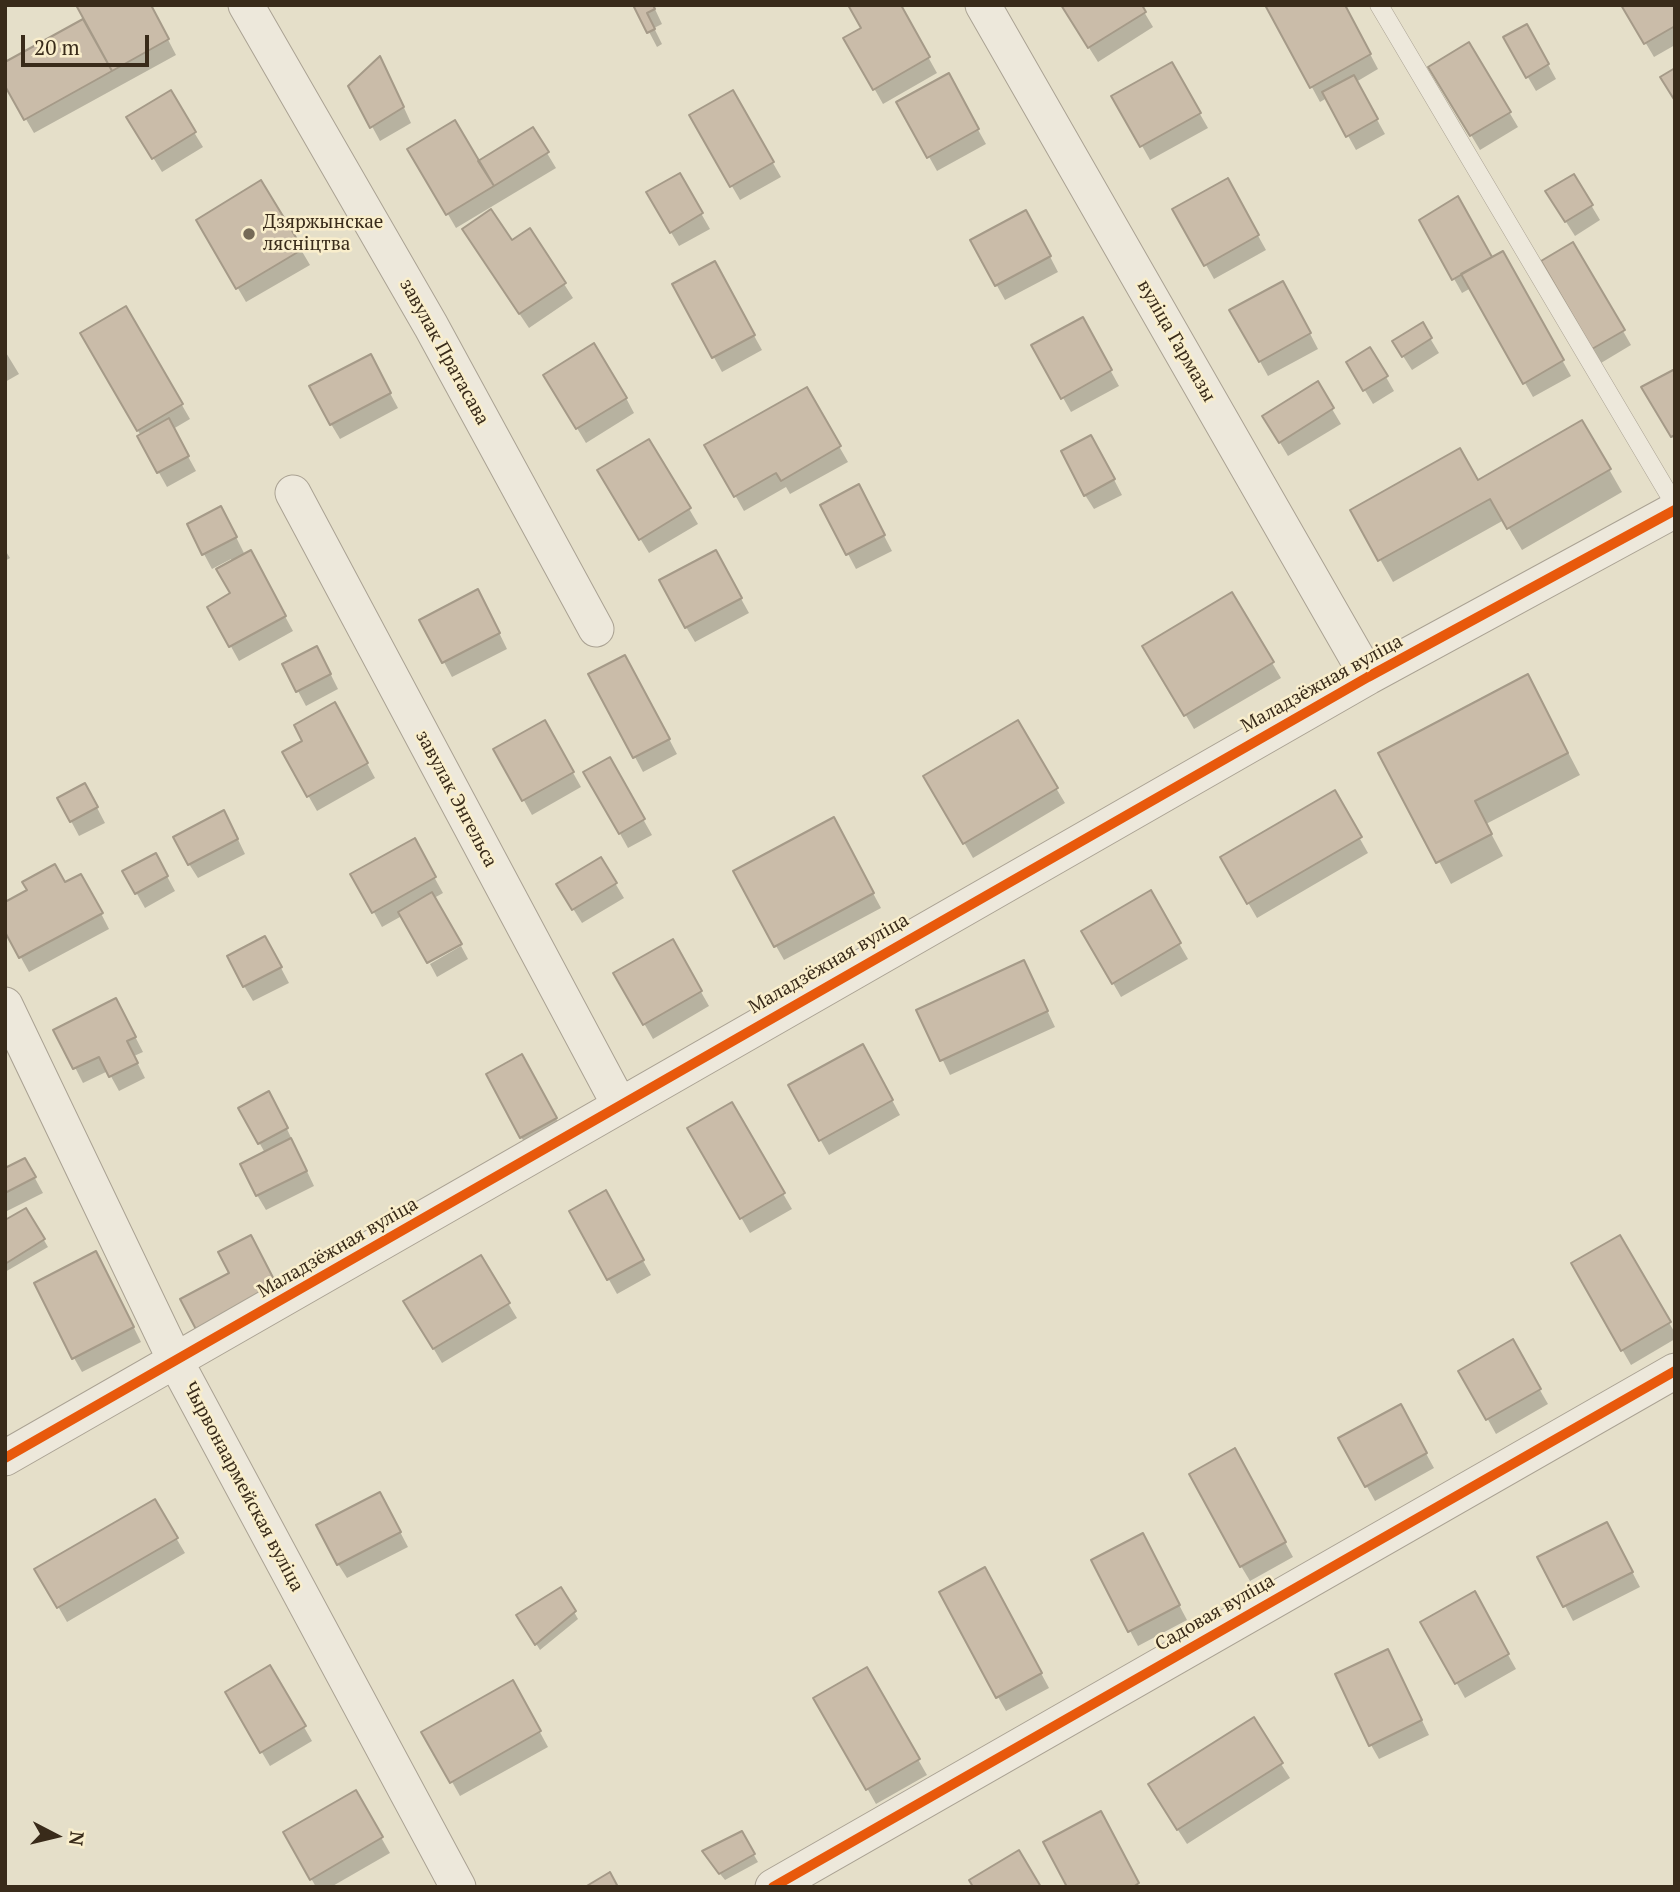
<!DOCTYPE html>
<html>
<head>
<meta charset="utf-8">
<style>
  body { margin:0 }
  #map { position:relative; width:1680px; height:1892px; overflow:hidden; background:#e5dfc9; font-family:"PT Serif",serif }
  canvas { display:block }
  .frame { position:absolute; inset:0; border:7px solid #392b1a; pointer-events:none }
  .north { position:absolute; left:21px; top:1801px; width:70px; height:70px; -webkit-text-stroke:5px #f9eecc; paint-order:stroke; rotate:97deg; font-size:19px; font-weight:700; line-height:28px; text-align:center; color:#392b1a }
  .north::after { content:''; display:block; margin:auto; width:24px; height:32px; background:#392b1a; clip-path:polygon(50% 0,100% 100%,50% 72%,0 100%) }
  .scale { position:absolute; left:21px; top:35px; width:128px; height:32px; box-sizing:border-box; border:4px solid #392b1a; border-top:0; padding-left:9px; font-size:21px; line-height:24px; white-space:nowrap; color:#392b1a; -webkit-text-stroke:5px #f9eecc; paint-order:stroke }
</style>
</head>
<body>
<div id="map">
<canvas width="1680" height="1892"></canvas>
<div class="frame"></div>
<div class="north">N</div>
<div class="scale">20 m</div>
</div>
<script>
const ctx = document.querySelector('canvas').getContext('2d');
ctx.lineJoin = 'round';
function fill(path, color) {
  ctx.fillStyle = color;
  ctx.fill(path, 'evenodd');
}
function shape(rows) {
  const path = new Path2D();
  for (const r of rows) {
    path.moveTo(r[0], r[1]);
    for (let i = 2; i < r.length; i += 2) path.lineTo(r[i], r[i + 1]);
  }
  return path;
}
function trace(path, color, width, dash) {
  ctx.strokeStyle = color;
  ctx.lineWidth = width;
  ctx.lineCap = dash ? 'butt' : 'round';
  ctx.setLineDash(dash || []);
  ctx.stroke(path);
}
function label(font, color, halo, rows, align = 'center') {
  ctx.font = font + ' "PT Serif",serif';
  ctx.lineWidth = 5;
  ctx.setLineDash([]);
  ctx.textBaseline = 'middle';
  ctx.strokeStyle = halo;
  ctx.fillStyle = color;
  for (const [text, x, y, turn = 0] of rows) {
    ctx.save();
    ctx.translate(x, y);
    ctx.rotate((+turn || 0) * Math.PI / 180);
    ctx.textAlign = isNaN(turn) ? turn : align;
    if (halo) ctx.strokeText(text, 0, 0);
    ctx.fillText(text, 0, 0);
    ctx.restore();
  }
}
const shadow = shape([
  [150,5,176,55,34,133,5,83,5,64,86,19],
  [635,5,653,5,662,24,654,28,662,44,657,47],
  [899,5,937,73,883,104,846,39],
  [1140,5,1153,27,1098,62,1069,16],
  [1267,5,1344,5,1378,69,1356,82,1385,134,1356,150,1327,98,1320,102],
  [1623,5,1675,5,1675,45,1654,57],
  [1527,26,1556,79,1536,91,1505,38],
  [1469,45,1518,127,1480,150,1431,68],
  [1171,64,1208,128,1150,160,1114,96],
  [388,73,411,123,380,141,350,86],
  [948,76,986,144,937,171,899,103],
  [732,92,781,177,740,200,691,116],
  [170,93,203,147,162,172,128,117],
  [533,130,556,168,456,228,410,149,478,163],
  [679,175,710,229,679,246,648,193],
  [1227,180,1266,250,1214,279,1175,210],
  [261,182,310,265,246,302,198,220],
  [1591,205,1600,220,1575,236,1556,206],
  [1421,220,1492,259,1502,253,1571,376,1533,397,1471,288,1462,293],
  [1034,226,1058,272,1005,300,972,241],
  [511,243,564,284,573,298,529,328,472,244],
  [1573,244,1631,345,1601,363,1543,262],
  [722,278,762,350,722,372,674,285],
  [1291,297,1318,349,1268,376,1232,311],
  [126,308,190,419,173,429,196,471,167,487,139,437,141,436,82,334],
  [1082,319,1119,386,1071,412,1034,346],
  [1422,325,1439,353,1412,370,1403,356],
  [1370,349,1394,391,1373,404,1348,362],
  [5,351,19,374,5,382],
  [378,371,398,408,340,439,331,424],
  [1317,384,1341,424,1288,456,1264,416],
  [806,389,848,462,790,494,786,487,744,511,707,446],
  [554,390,626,398,634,413,586,443],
  [1582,422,1622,492,1522,550,1504,520,1393,582,1352,510,1478,482],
  [649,441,698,524,649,553,599,471],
  [1099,451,1122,495,1094,509,1085,495],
  [866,501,892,551,856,569,822,505],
  [229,523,245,555,258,567,293,631,239,661,209,607,233,594,232,562,231,559,212,569,204,554],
  [5,550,10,558,5,561],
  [715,552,749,613,695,642,686,627],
  [1232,595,1281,678,1194,729,1145,646],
  [486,606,507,649,452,677,422,621],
  [325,663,338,689,306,706,284,665],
  [633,671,677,754,643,772,591,675],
  [1540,699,1580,775,1486,824,1503,856,1451,884,1381,753],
  [343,719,375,778,317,811,284,753],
  [545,723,581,787,532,815,496,750],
  [1017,723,1065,803,973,858,926,777],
  [609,759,652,835,628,848,586,773],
  [1334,793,1368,853,1257,918,1222,858],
  [93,800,105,823,79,836,71,821],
  [232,827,245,854,198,878,189,864],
  [841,834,881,908,784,960,776,946],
  [414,841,443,893,382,927,353,874],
  [163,869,175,891,145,908,124,871],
  [615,883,624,898,582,923,567,899],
  [65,884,89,890,109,929,29,972,5,929],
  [1150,893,1188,959,1121,997,1083,931],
  [672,941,709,1006,653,1039,615,973],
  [461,946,468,959,437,977,430,964],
  [273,953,289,983,253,1001,244,986],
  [1024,962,1055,1027,950,1075,919,1011],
  [124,1015,143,1052,134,1056,145,1078,119,1091,108,1071,83,1083,56,1030],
  [871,1061,900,1115,829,1155,790,1086],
  [530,1071,564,1133,530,1151,521,1137],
  [731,1105,792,1209,750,1233,690,1129],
  [240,1108,277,1108,314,1186,266,1210,257,1195,265,1153],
  [25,1160,43,1193,5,1212,5,1170],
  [605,1193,651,1275,617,1294,571,1212],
  [26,1210,48,1247,5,1272,5,1223],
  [1619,1237,1675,1333,1675,1339,1631,1365,1573,1264],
  [480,1257,517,1318,442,1363,406,1302],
  [104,1268,141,1342,82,1372,74,1358],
  [1512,1342,1548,1404,1496,1434,1461,1371],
  [1400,1406,1434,1468,1375,1501,1340,1439],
  [1243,1465,1293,1557,1250,1581,1241,1566],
  [154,1501,185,1553,67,1622,37,1570],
  [388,1509,408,1547,347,1578,338,1564],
  [1615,1539,1640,1587,1573,1621,1540,1558],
  [1150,1550,1187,1620,1138,1646,1093,1561],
  [993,1584,1049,1688,1006,1711,998,1697],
  [561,1589,578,1619,540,1650,519,1616],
  [1474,1594,1516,1669,1465,1698,1423,1623],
  [1395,1665,1429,1735,1379,1759,1371,1745],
  [270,1668,312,1741,270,1766,227,1693],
  [866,1669,927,1775,876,1804,816,1698],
  [513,1683,548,1747,460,1796,424,1732],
  [1281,1764,1290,1778,1187,1844,1158,1799],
  [355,1792,390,1853,331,1887,316,1887,285,1833],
  [741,1833,758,1862,725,1880,708,1859]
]);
const building = shape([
  [76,5,151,5,169,39,112,71,76,5],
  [633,5,653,5,655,9,647,13,655,29,647,33,633,5],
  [848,5,901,5,930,57,873,90,843,38,861,28,848,5],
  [1061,5,1142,5,1146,12,1088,48,1061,5],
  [1265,5,1345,5,1371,54,1310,88,1265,5],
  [1621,5,1675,5,1675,26,1644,44,1621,5],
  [83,19,112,71,24,120,5,86,5,62,83,19],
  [1527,24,1549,64,1526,78,1503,37,1527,24],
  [1469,42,1511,112,1470,136,1428,67,1469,42],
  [380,56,404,107,370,128,348,86,380,56],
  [1172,62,1201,113,1140,147,1111,96,1172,62],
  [1675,68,1675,101,1660,77,1675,68],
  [949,73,979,129,927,158,896,102,949,73],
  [1354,75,1378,119,1346,137,1322,92,1354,75],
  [171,90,196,132,152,159,126,117,171,90],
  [733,90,774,162,730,187,689,115,733,90],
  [455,120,494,186,446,215,407,149,455,120],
  [533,127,549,152,494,186,478,161,533,127],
  [680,173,703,213,670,233,646,192,680,173],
  [1574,174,1593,205,1565,222,1545,191,1574,174],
  [1228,178,1259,235,1204,266,1172,209,1228,178],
  [261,180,303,249,236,289,196,220,261,180],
  [1458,196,1492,257,1452,280,1419,220,1458,196],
  [491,209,512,240,530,228,566,283,519,314,462,229,491,209],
  [1026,210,1051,256,995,286,970,240,1026,210],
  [1573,242,1625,330,1592,349,1541,261,1573,242],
  [1503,251,1564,360,1523,384,1461,274,1503,251],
  [715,261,755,335,712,358,672,284,715,261],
  [1283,281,1311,333,1259,362,1229,310,1283,281],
  [126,306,183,404,137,431,80,333,126,306],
  [1083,317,1112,370,1061,399,1031,345,1083,317],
  [1423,322,1432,338,1402,357,1392,341,1423,322],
  [594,343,627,398,576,429,543,375,594,343],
  [1370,347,1388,376,1363,391,1346,362,1370,347],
  [371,354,391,393,330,425,309,386,371,354],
  [1675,369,1675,435,1671,437,1641,387,1675,369],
  [1318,381,1334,408,1279,443,1262,416,1318,381],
  [807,387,841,446,781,481,776,473,734,497,704,445,807,387],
  [169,418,189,456,157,473,137,436,169,418],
  [1582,420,1611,469,1507,529,1490,499,1378,561,1350,510,1460,448,1478,480,1582,420],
  [1091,435,1115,479,1084,496,1061,451,1091,435],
  [649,439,691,508,639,540,597,470,649,439],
  [859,484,885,535,846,555,820,505,859,484],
  [221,506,237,537,202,555,187,524,221,506],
  [251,550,286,616,229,647,207,607,230,593,216,569,251,550],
  [716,550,742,598,685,628,659,580,716,550],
  [478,589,500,633,442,663,419,620,478,589],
  [1232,592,1274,662,1184,716,1142,646,1232,592],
  [317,646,331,674,296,692,282,664,317,646],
  [625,655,670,739,633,758,588,674,625,655],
  [1528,674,1568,753,1475,801,1492,834,1436,863,1378,753,1528,674],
  [335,702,368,763,307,797,282,752,302,741,294,725,335,702],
  [545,720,574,772,522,801,493,749,545,720],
  [1018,720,1058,788,963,844,923,776,1018,720],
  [610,757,645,819,619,834,583,772,610,757],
  [85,783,98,807,70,822,57,798,85,783],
  [1335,790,1362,837,1247,904,1220,857,1335,790],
  [224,810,238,839,188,865,173,837,224,810],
  [834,817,874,893,774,947,733,871,834,817],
  [415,838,436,877,372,913,350,874,415,838],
  [156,853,168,876,135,894,122,871,156,853],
  [601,857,617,883,572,910,556,884,601,857],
  [55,864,65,882,81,874,103,913,19,958,5,932,5,902,27,890,22,882,55,864],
  [1151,890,1181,943,1112,984,1081,931,1151,890],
  [432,892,462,944,427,963,398,912,432,892],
  [265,936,282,967,243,987,227,956,265,936],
  [673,939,702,991,643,1025,613,973,673,939],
  [1024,960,1048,1011,940,1061,916,1010,1024,960],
  [116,998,136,1037,127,1041,138,1063,109,1077,99,1057,73,1069,53,1030,116,998],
  [863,1044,893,1100,819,1141,788,1085,863,1044],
  [522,1054,557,1118,520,1138,486,1074,522,1054],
  [269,1091,288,1128,258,1144,238,1108,269,1091],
  [732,1102,785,1193,740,1219,687,1128,732,1102],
  [291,1138,307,1171,256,1196,240,1164,291,1138],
  [25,1158,36,1177,5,1193,5,1168,25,1158],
  [606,1190,644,1260,607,1280,569,1211,606,1190],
  [26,1208,45,1239,5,1264,5,1220,26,1208],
  [251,1235,281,1293,199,1335,180,1299,229,1273,218,1252,251,1235],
  [1620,1235,1671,1322,1621,1351,1571,1263,1620,1235],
  [96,1251,134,1327,72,1359,34,1283,96,1251],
  [481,1255,510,1303,433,1349,403,1301,481,1255],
  [1513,1339,1541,1389,1486,1420,1458,1371,1513,1339],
  [1401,1404,1427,1453,1365,1487,1338,1438,1401,1404],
  [1235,1448,1286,1542,1240,1567,1189,1474,1235,1448],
  [380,1492,401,1532,337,1565,316,1525,380,1492],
  [155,1499,178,1538,57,1608,34,1569,155,1499],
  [1607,1522,1633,1572,1563,1607,1537,1557,1607,1522],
  [1143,1533,1180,1605,1128,1632,1091,1560,1143,1533],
  [985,1567,1042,1673,996,1698,939,1592,985,1567],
  [561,1587,576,1611,535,1645,516,1615,561,1587],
  [1475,1591,1509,1654,1455,1684,1420,1622,1475,1591],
  [1388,1649,1422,1720,1369,1746,1335,1674,1388,1649],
  [270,1665,306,1726,260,1753,225,1692,270,1665],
  [867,1667,920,1759,866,1790,813,1698,867,1667],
  [513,1680,541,1731,450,1783,421,1732,513,1680],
  [1254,1717,1283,1763,1177,1830,1148,1784,1254,1717],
  [356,1790,383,1837,310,1880,283,1832,356,1790],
  [1101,1811,1139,1883,1133,1887,1067,1887,1043,1842,1101,1811],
  [742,1831,755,1854,719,1874,702,1851,742,1831],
  [1019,1850,1041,1887,973,1887,969,1880,1019,1850],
  [610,1872,618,1887,585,1887,610,1872]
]);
const lane = shape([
  [1379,5,1675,505]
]);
const street = shape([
  [246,5,431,326,596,629],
  [983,5,1368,677],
  [293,493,619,1104],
  [5,1005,176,1362,458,1887],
  [5,1458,1368,677,1675,510],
  [773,1887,1675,1371]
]);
const cycleway = shape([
  [5,1458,1368,677,1675,510],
  [773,1887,1675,1371]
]);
const markers = [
  [249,234,7,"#756a57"]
];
const poiNames = [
  ["Дзяржынскае",263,223],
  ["лясніцтва",263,245]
];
const streetNames = [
  ["вуліца Гармазы",1176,341,60],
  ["завулак Пратасава",444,352,61],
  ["Маладзёжная вуліца",1322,684,-29],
  ["завулак Энгельса",456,799,62],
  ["Маладзёжная вуліца",829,964,-30],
  ["Маладзёжная вуліца",338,1248,-30],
  ["Чырвонаармейская вуліца",243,1487,62],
  ["Садовая вуліца",1215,1613,-30]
];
fill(shadow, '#0003');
fill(building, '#cabca9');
trace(building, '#a59a88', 2);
trace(lane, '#aaa293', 19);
trace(street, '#aaa293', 37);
trace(lane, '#ede8db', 18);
trace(street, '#ede8db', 35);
trace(cycleway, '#e8590c', 10);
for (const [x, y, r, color] of markers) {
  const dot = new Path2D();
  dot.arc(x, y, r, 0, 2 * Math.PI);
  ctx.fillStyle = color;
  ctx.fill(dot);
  trace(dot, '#f9eecc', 2.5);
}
label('19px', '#392b1a', '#f9eecc', poiNames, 'left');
label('19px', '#392b1a', '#f9eecc', streetNames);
</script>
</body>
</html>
